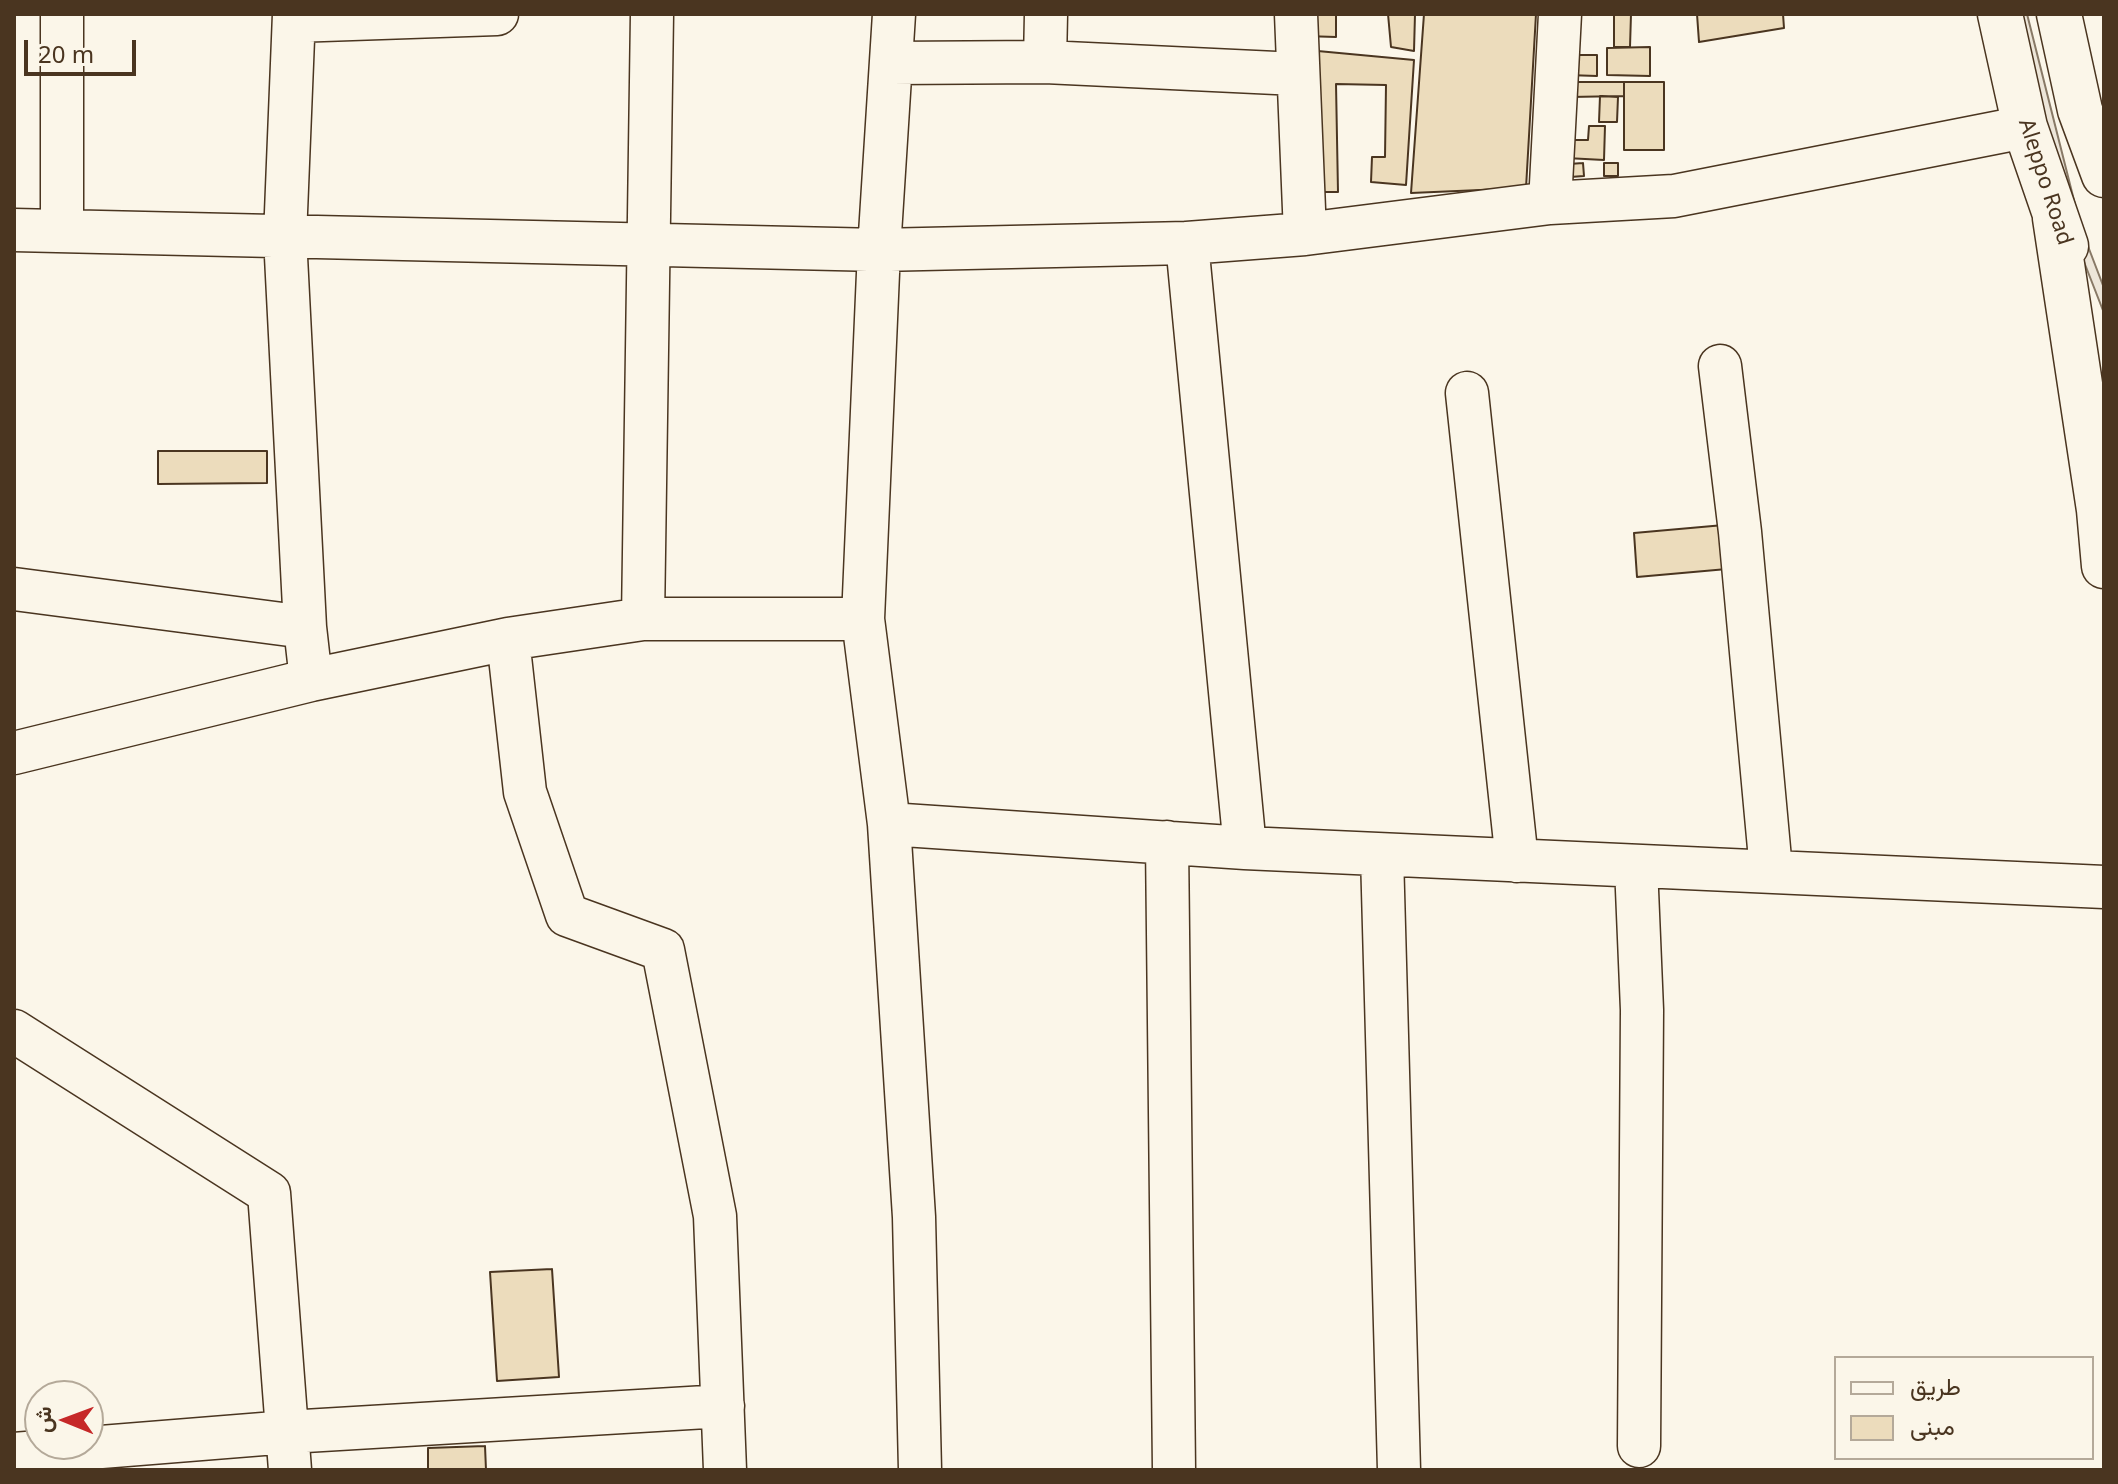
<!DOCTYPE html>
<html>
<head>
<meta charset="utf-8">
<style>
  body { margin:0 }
  #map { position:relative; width:2118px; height:1484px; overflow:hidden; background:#fbf6e9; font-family:"Noto Sans",Vazirmatn,sans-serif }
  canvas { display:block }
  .frame { position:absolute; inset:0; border:16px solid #4a3520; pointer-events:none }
  .legend { position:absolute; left:1834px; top:1356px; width:260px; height:104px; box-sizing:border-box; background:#fbf6e9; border:2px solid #b4a999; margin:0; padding:10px 14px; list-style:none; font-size:24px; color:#4a3520 }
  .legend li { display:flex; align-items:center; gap:16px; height:40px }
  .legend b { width:40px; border:2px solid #b4a999 }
  .north { position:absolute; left:24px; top:1380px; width:80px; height:80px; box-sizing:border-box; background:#fbf6e9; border:2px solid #b4a999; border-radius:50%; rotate:271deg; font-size:22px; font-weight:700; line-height:32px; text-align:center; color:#4a3520 }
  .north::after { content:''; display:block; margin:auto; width:28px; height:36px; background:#c62828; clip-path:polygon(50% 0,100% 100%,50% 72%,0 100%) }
  .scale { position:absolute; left:24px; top:40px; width:112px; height:36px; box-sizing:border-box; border:4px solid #4a3520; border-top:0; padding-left:10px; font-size:24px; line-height:28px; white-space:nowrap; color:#4a3520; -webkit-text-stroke:6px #fbf6e9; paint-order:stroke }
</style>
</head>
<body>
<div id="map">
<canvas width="2118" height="1484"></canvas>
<div class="frame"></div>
<ul class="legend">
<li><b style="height:10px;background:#fbf6e9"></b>طريق</li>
<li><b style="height:22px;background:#ecdcbc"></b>مبنى</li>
</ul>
<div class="north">ش</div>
<div class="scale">20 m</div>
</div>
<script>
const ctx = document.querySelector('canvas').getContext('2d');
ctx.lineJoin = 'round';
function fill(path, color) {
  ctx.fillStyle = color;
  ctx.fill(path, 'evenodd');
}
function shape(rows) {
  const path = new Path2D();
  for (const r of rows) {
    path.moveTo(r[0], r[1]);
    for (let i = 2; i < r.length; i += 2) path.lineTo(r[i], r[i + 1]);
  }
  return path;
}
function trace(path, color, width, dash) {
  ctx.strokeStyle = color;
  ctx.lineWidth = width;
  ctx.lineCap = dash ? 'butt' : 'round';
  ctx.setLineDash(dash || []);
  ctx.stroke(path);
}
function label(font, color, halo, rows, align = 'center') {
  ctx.font = font + ' "Noto Sans",sans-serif';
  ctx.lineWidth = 6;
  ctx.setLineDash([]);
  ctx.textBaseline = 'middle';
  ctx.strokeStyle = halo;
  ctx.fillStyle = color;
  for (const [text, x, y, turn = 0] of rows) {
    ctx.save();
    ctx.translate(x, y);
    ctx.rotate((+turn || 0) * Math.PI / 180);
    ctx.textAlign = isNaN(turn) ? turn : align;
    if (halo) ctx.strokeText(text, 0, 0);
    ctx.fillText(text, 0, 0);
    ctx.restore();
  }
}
const green = shape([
  [2012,14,2027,14,2081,228,2104,288,2104,313,2068,221,2012,14]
]);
const building = shape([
  [1305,14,1336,14,1336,37,1304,36,1305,14],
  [1388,14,1415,14,1414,51,1391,47,1388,14],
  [1424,14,1536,14,1526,188,1411,193,1424,14],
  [1614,14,1631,14,1630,47,1614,47,1614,14],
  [1697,14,1783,14,1784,28,1699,42,1697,14],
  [1650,47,1650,76,1607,75,1607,48,1650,47],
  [1307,50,1414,60,1406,185,1371,182,1372,157,1385,157,1386,85,1336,84,1338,192,1313,192,1307,50],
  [1567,55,1597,55,1597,76,1567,75,1567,55],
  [1570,82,1624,82,1624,96,1570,97,1570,82],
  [1624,82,1664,82,1664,150,1624,150,1624,82],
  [1600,96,1618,97,1617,122,1599,122,1600,96],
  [1589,126,1605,126,1604,160,1566,158,1567,140,1588,140,1589,126],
  [1583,163,1584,176,1570,177,1569,164,1583,163],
  [1604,163,1618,163,1618,176,1604,176,1604,163],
  [158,451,267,451,267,483,158,484,158,451],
  [1724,525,1727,569,1637,577,1634,533,1724,525],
  [552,1269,559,1377,497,1381,490,1272,552,1269],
  [485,1446,486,1470,428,1470,428,1448,485,1446]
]);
const minor = shape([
  [62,14,62,230],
  [294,14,285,237,305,627,311,680],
  [894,14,879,250,863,619,889,824,914,1217,920,1470],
  [1296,14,1305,234],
  [294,21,497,14],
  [1045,62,1046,14],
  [891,63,1045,62,1297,74],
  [1550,203,1560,14],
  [14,230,879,250,1187,243,1305,234,1550,203,1674,196,2025,127],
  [1187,243,1245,848],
  [1720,366,1740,532,1771,870],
  [1467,393,1517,861],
  [14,589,305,627],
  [643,619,652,14],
  [508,639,525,792,567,915,663,950,715,1216,725,1470],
  [14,753,311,680,508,639,643,619,863,619],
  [889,824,1245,848,2104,887],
  [1167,842,1174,1470],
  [1382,855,1399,1470],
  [1636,866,1642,1010,1639,1446],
  [14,1031,269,1193,290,1470],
  [14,1454,288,1432,723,1406]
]);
const major = shape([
  [2000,14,2025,127,2066,246],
  [2059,14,2080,110,2104,175],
  [2055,218,2099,510,2104,566]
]);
const streetNames = [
  ["Aleppo Road",2045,182,72]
];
fill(green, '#ede6d9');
trace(green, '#887966', 2);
fill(building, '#ecdcbc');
trace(building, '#4a3520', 2);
trace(minor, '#4a3520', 45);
trace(major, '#4a3520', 47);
trace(minor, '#fbf6e9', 42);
trace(major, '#fbf6e9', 44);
label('22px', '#4a3520', '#fbf6e9', streetNames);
</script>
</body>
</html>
